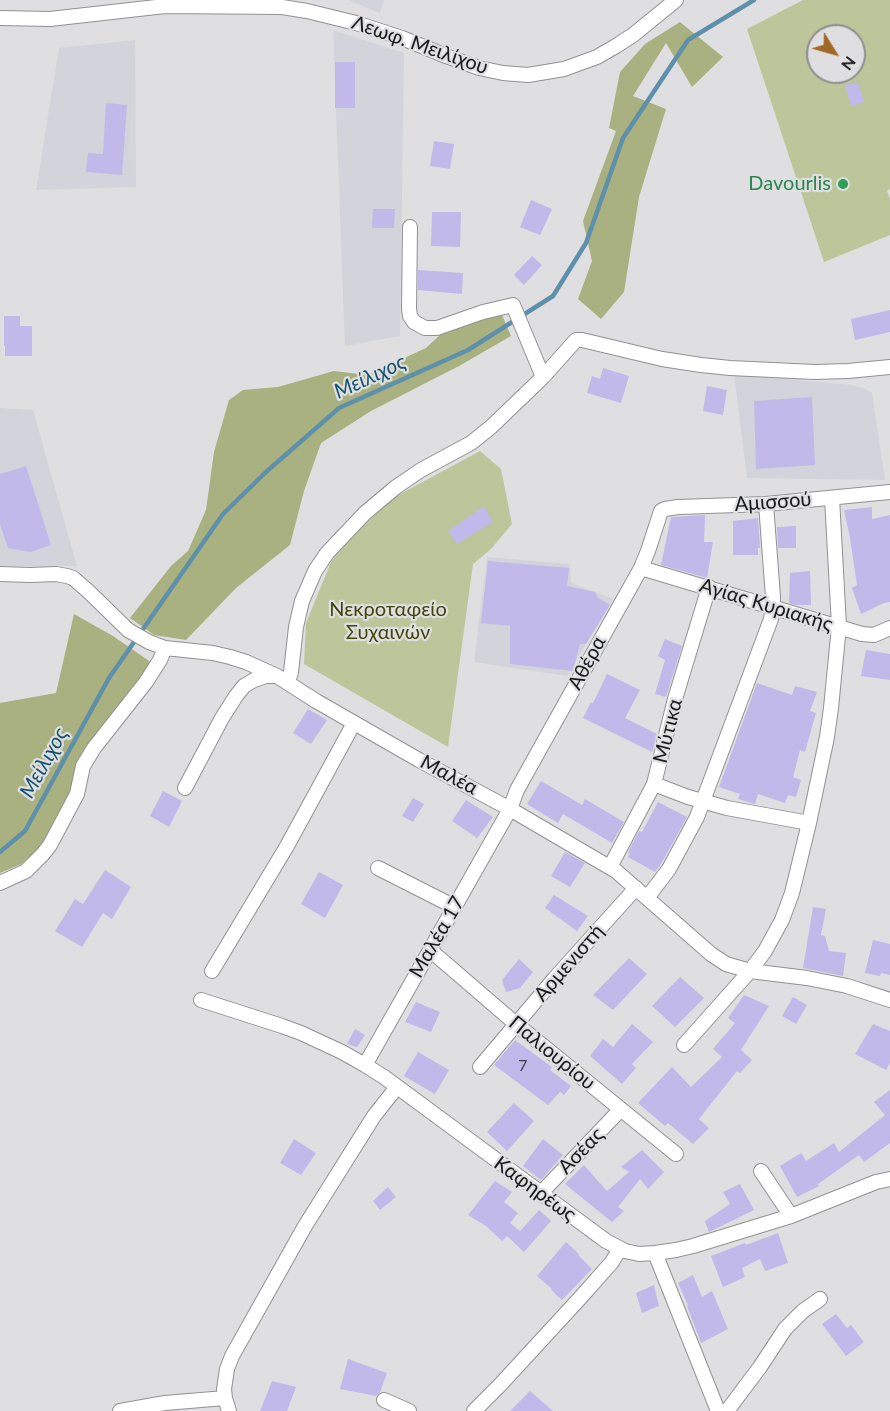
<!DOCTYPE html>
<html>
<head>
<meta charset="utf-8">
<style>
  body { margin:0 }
  #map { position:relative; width:890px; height:1411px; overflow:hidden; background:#dfdfe1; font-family:Lato,sans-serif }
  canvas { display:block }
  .north { position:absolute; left:806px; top:24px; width:60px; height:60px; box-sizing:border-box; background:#dfdfe1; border:2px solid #8f8f91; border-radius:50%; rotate:127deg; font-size:16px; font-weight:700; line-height:24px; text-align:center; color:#171818 }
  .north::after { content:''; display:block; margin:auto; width:21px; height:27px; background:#a26828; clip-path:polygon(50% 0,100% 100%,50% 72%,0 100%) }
</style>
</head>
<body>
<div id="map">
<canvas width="890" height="1411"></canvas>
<div class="north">N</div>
</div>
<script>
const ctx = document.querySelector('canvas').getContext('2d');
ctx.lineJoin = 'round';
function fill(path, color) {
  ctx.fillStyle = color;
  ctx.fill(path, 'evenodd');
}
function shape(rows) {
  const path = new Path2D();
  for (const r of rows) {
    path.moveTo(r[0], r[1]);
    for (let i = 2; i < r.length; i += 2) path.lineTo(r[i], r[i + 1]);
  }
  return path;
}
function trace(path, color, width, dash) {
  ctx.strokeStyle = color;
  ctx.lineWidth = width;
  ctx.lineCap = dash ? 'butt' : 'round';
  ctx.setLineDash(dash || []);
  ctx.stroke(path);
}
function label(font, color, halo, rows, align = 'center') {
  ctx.font = font + ' Lato,sans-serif';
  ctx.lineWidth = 4.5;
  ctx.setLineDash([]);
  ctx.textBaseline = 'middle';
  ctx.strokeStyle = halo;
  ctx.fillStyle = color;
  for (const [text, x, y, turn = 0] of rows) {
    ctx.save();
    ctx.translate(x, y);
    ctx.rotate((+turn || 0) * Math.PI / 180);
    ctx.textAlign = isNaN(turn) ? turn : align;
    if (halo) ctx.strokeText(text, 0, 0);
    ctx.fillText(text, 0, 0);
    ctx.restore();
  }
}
const built = shape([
  [348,0,384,0,380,13],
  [333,30,404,53,400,336,345,346],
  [135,40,136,187,36,190,59,48],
  [734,374,851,385,864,388,872,393,885,480,747,478],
  [0,408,33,410,77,566,0,566],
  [487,557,570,564,571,583,613,599,567,676,474,662]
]);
const green = shape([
  [803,0,890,0,890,189,887,191,890,199,890,235,824,262,747,29],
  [818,36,854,36,854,72,818,72],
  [480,451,501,469,512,524,491,549,473,564,448,747,304,664,306,623,331,562,337,554,356,533,390,501,404,492]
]);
const forest = shape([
  [680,22,723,57,692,87,666,43,633,96,666,109,639,197,624,292,601,319,578,299,592,261,583,221,616,131,609,128,620,72,645,44],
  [502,315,511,336,459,366,371,411,321,443,304,491,290,545,236,588,186,640,154,635,130,618,171,566,188,551,206,510,214,452,229,400,243,390,278,387,334,371,367,375,426,348,442,333,463,324],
  [74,614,113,636,152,663,73,787,47,837,34,853,21,864,0,873,0,703,56,693]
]);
const stream = shape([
  [0,852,25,831,109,678,223,514,266,472,339,408,468,350,553,296,586,243,623,138,688,40,754,0]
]);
const building = shape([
  [335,62,355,62,355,108,335,108],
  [858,82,864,102,851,106,845,85],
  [106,103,127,105,122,175,86,172,88,153,103,154],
  [434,141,454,144,450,169,430,166],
  [531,200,552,209,540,235,520,227],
  [373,209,395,209,394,228,372,228],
  [432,212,461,212,460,247,431,246],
  [532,256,542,265,524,285,514,275],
  [418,270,463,273,462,294,418,290],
  [890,310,890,332,855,340,851,319],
  [4,316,20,316,20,326,32,326,32,356,5,356,5,346,4,346],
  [603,368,629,376,621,403,587,393,592,376,600,379],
  [707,386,727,390,723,415,703,411],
  [812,397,815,465,756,469,754,401],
  [26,466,51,545,30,552,8,548,0,524,0,474],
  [484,506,493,522,457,544,448,531],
  [872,507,872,519,890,515,890,602,884,603,861,614,852,588,857,585,850,538,844,510],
  [705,515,704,542,713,542,707,578,661,565,671,517],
  [758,518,760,548,758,548,758,555,733,555,733,521],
  [796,526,796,548,778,548,777,527],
  [488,561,569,568,567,586,595,592,598,598,610,605,586,644,580,644,573,671,510,664,510,626,481,623],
  [810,571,811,605,796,605,789,603,790,573],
  [665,639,682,646,666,697,655,694,665,660,658,656],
  [866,650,890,654,890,680,861,676],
  [607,674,640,690,625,718,657,734,652,752,583,718,591,702,593,703],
  [757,683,792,695,795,686,817,692,810,711,816,713,805,752,800,750,793,777,801,780,796,797,788,795,785,803,758,794,755,804,751,803,738,799,740,794,719,787],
  [308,709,327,720,311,744,293,733],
  [541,781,582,805,585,799,624,822,612,843,563,814,558,823,527,804],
  [163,791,182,801,169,827,150,816],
  [413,798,424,804,413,822,402,816],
  [466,800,493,817,477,838,452,821],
  [658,802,687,817,661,864,655,872,628,857,630,854,628,852,639,831,642,832],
  [565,852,585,863,570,887,551,876],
  [105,870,131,887,112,919,103,913,82,947,55,931,75,899,83,904],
  [319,872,343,885,325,918,301,904],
  [554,895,588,916,577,931,545,908],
  [813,907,826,909,821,935,825,936,829,951,846,953,843,976,803,968],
  [873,940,890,944,890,975,881,973,880,976,865,973],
  [629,958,647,974,613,1010,593,995],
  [519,959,533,972,520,988,506,992,502,980],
  [680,977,704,998,675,1027,652,1006],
  [744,995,769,1006,741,1050,752,1060,740,1073,737,1071,699,1119,709,1128,693,1144,668,1123,665,1126,638,1103,672,1067,691,1087,722,1057,713,1049,735,1023,728,1018],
  [793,997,807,1005,796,1024,782,1016],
  [416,1002,440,1012,431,1032,405,1022],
  [632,1024,653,1042,632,1064,636,1068,622,1084,590,1056,603,1039,613,1047],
  [873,1024,890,1031,890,1063,886,1070,855,1054],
  [355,1029,365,1035,357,1047,347,1044],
  [515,1040,552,1067,550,1070,571,1086,564,1095,560,1092,548,1105,494,1065],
  [418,1052,449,1070,435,1094,404,1076],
  [890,1090,890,1143,864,1162,859,1155,818,1184,819,1186,797,1197,780,1166,801,1153,806,1161,834,1143,839,1152,885,1115,874,1102],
  [514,1103,534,1121,507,1151,487,1132],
  [294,1139,316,1153,301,1175,280,1163],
  [543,1139,563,1155,541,1180,523,1166],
  [642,1150,664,1172,648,1189,640,1179,618,1207,624,1211,612,1222,565,1184,584,1165,607,1191,629,1172,621,1167],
  [495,1181,512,1192,504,1202,518,1213,510,1223,520,1231,539,1210,551,1221,524,1252,507,1236,502,1241,486,1226,468,1215],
  [740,1184,754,1210,709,1232,705,1221,730,1204,723,1192],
  [388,1187,396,1197,380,1210,373,1201],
  [778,1233,788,1263,765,1271,760,1259,742,1268,745,1277,723,1287,711,1256,745,1243,746,1245],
  [566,1242,579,1254,578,1255,592,1269,562,1300,551,1290,552,1289,537,1276],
  [693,1275,702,1297,712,1291,728,1329,701,1343,687,1306,688,1305,678,1283],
  [654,1285,659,1306,642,1313,636,1293],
  [836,1314,847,1328,851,1325,864,1342,846,1356,822,1324],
  [348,1359,387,1373,380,1392,376,1396,340,1389],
  [272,1381,296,1387,287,1411,260,1411],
  [530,1391,553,1411,510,1411]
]);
const minor = shape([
  [0,18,50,19,165,6,282,7,307,11,356,23,402,38,446,56,479,68,503,73,528,75,564,69,597,57,616,46,633,35,676,0],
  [410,227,409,309,410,316,414,322,425,328,437,328,483,312,513,305,543,377],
  [641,568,862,634,874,635,890,628],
  [0,574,30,575,56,574,67,576,73,578,88,591,128,630,149,642,165,648,213,653,230,657,246,662,277,676,316,701,419,760,510,809,616,871,711,954,726,964,750,971,807,978,847,986,890,1000],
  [288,682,291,672,296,627,302,601,315,571,327,553,365,513,396,487,421,470,471,443,491,427,543,377,576,340,582,340,662,359,701,365,730,368,815,372,848,371,890,367],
  [654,784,688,797,727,808,809,823],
  [185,788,222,718,236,696,244,686,254,680,266,676,277,676],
  [610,867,654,784,675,699,709,587],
  [378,868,455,907],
  [0,883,26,871,43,854,50,845,77,794,83,766,94,748,146,682,160,660,165,648],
  [647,898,669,869,697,817,771,619,773,606,773,597,766,504],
  [430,950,516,1024,676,1154],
  [212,971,287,846,354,723],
  [201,1000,282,1026,301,1033,342,1052,365,1065,384,1077,606,1241,625,1251,639,1254,655,1253,676,1250,693,1246,791,1216,876,1182,890,1179],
  [684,1045,750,971,765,951,782,920,792,893,809,823,827,737,831,708,839,626,832,498],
  [365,1065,510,809,517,790,537,754,641,568,648,551,661,511,665,509,678,507,766,504,890,492],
  [480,1067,555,978,636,888],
  [761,1171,791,1216],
  [541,1193,621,1109],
  [655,1253,718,1411],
  [384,1400,409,1411],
  [120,1411,165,1403,225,1398],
  [229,1411,225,1398,224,1389,227,1369,232,1356,305,1226,374,1116,397,1087],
  [474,1411,500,1385,581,1297,612,1262,619,1250],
  [727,1411,760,1367,785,1329,803,1311,820,1299]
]);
const markers = [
  [843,184,6,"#2e9e5b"]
];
const numberNames = [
  ["7",523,1066]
];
const streetNames = [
  ["Λεωφ. Μειλίχου",420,45,19],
  ["Αμισσού",773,502,-4],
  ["Αγίας Κυριακής",766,605,17],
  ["Αθέρα",587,663,-62],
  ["Μύτικα",668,731,-76],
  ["Μαλέα",449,775,28],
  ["Μαλέα 17",437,937,-60],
  ["Αρμενιστή",569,963,-49],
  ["Παλιουρίου",552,1053,39],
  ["Ασέας",581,1151,-46],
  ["Καφηρέως",535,1189,36]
];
const leisureNames = [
  ["Davourlis",831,184]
];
const parkNames = [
  ["Νεκροταφείο",388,610],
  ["Συχαινών",388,633]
];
const waterNames = [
  ["Μείλιχος",370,377,-25],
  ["Μείλιχος",44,763,-61]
];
fill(built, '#d3d3dc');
fill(green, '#bdc69b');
fill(forest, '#a8b17f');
trace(stream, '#5e90ac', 4.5);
fill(building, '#c0b9ea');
trace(minor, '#919192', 16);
trace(minor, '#fff', 14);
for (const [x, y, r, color] of markers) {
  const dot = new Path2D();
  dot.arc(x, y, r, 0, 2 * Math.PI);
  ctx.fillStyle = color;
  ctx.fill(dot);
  trace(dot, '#dfdfe1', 2);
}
label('16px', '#41404c', null, numberNames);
label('20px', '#171818', '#dfdfe1', streetNames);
label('20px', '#27864d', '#dfdfe1', leisureNames, 'right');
label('20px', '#3e4509', '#dfdfe1', parkNames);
label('italic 21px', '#135270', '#dfdfe1', waterNames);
</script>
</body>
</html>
